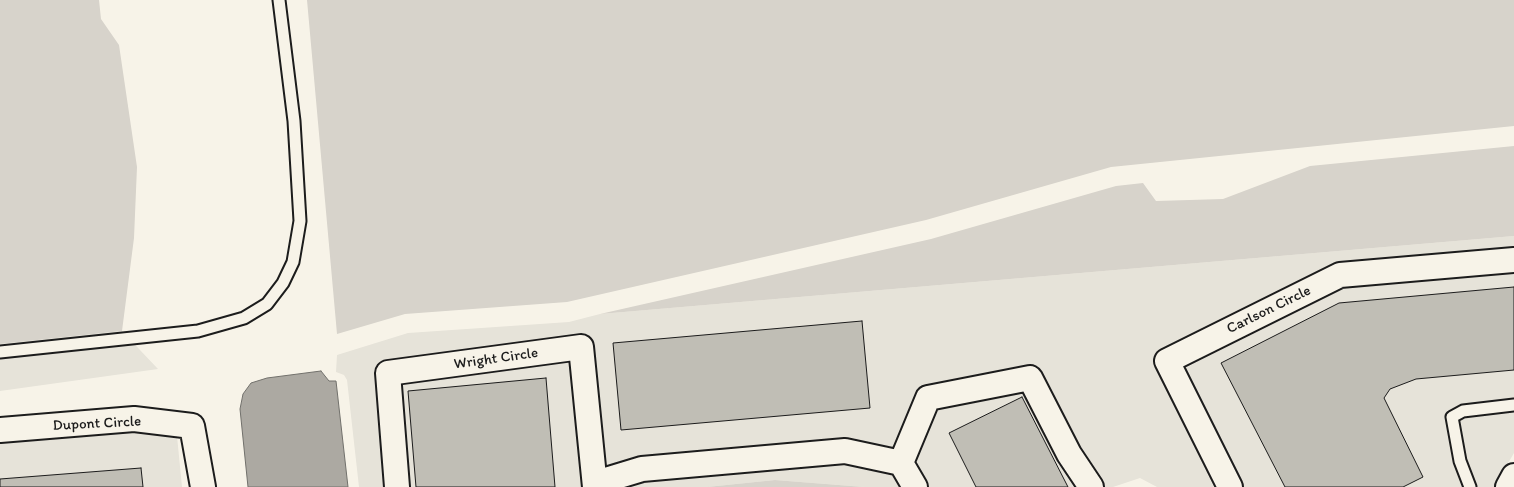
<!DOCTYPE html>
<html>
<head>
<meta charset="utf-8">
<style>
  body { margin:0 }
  canvas { display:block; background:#f7f3e8 }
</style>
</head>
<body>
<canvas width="1514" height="487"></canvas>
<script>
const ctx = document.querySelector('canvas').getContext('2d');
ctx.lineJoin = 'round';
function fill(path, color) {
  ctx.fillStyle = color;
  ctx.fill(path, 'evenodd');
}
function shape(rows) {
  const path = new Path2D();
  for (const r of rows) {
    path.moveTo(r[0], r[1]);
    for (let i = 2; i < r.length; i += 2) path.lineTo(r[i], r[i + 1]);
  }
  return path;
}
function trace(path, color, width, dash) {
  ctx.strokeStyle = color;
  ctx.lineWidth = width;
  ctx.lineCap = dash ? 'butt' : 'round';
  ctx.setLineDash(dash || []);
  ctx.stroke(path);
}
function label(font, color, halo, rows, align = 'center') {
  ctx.font = font + ' Itim,sans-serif';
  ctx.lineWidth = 5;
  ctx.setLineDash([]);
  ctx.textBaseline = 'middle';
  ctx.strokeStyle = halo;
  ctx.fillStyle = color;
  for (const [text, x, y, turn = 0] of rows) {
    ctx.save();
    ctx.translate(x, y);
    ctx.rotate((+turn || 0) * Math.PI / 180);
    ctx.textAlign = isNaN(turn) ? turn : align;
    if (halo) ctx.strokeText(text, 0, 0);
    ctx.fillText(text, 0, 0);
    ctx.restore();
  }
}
const built = shape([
  [1514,236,1514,248,1339,264,1161,351,1155,366,1215,487,1157,487,1140,478,1113,487,1105,487,1080,449,1042,374,1027,367,926,387,916,394,893,450,607,468,594,346,580,336,386,362,375,374,384,487,359,487,347,380,344,375,336,372,337,355,408,333,569,322,600,314],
  [1514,271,1514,453,1494,487,1244,487,1183,366,1344,286],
  [122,331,158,369,0,391,0,344],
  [570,360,582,487,409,487,401,382],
  [1022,391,1058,459,1076,487,929,487,915,462,938,408],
  [133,430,177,436,182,487,0,487,0,442],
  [844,462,892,473,901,487,864,487,775,480,707,487,624,487,644,481]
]);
const green = shape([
  [0,0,99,0,101,19,119,45,137,167,134,238,122,331,0,344],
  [307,0,1514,0,1514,126,1111,167,926,220,567,302,405,314,337,334],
  [1514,146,1514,236,600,314,931,239,1116,186,1143,183,1156,201,1223,199,1310,166],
  [775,480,864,487,707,487]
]);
const water = shape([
  [321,371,329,381,336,381,348,487,248,487,240,409,243,394,251,383,267,378,321,371]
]);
const building = shape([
  [1514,287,1514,370,1416,379,1390,389,1384,398,1423,477,1403,487,1285,487,1221,363,1339,303,1514,287],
  [862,321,870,408,621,430,613,343,862,321],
  [546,378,555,487,416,487,408,391,546,378],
  [1022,397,1068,487,976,487,949,433,1022,397],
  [141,468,143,487,0,487,0,479,141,468]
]);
const lane = shape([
  [0,352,198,331,244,318,267,304,283,283,293,262,300,221,294,121,279,0],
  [1470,487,1460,461,1452,417,1463,411,1514,405]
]);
const street = shape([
  [0,430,134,419,192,426,203,487],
  [901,463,928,398,1030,378,1069,454,1091,487],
  [596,483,642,469,845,451,901,463,915,487],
  [397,487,388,373,581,347,595,487],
  [1230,487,1167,361,1340,275,1514,260],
  [1508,487,1514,476]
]);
const streetNames = [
  ["Carlson Circle",1269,310,-26],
  ["Wright Circle",496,359,-8],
  ["Dupont Circle",97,424,-3]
];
fill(built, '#e6e3d9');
fill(green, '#d7d3cb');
fill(water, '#aca9a2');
trace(water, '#72716c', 1);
fill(building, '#c0beb5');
trace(building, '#1c1c1c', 1);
trace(lane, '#1c1c1c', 15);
trace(street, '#1c1c1c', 28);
trace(lane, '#f7f3e8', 11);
trace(street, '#f7f3e8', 24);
label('15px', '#1c1c1c', '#f7f3e8', streetNames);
</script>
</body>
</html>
